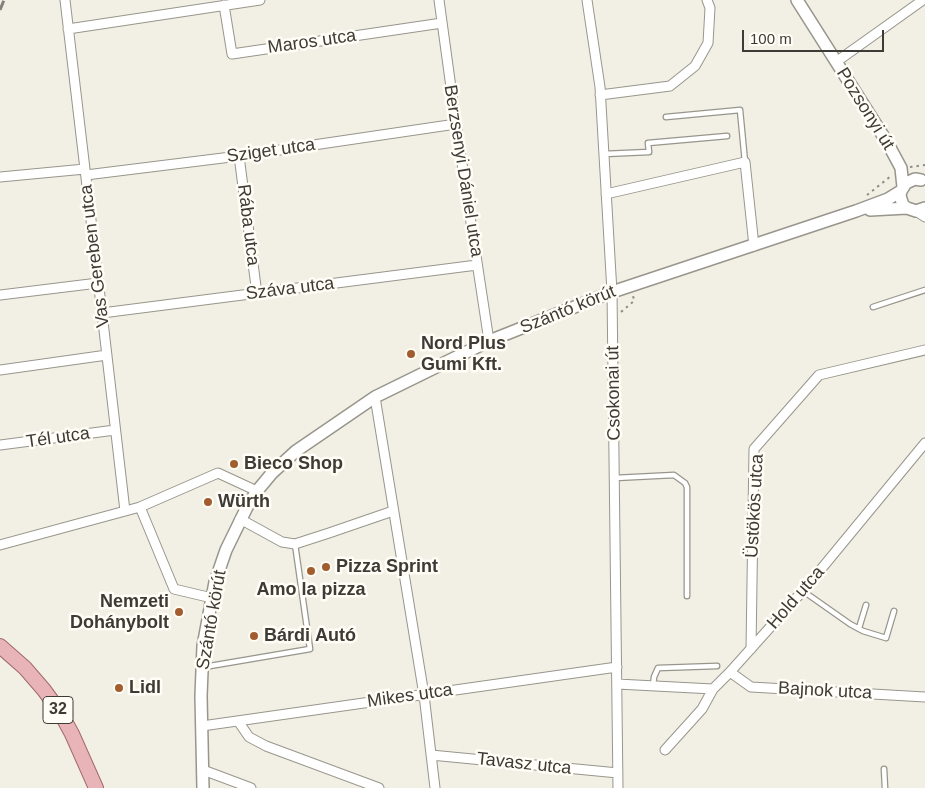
<!DOCTYPE html>
<html>
<head>
<meta charset="utf-8">
<style>
  body { margin:0 }
  #map { position:relative; width:925px; height:788px; overflow:hidden; background:#f2f0e4; font-family:Helvetica,sans-serif }
  canvas { display:block }
  .scale { position:absolute; left:742px; top:30px; width:142px; height:22px; box-sizing:border-box; border:2px solid #3c3b36; border-top:0; padding-left:6px; font-size:15px; line-height:18px; white-space:nowrap; color:#3c3b36; -webkit-text-stroke:4px #fffdf6; paint-order:stroke }
</style>
</head>
<body>
<div id="map">
<canvas width="925" height="788"></canvas>
<div class="scale">100 m</div>
</div>
<script>
const ctx = document.querySelector('canvas').getContext('2d');
ctx.lineJoin = 'round';
function shape(rows) {
  const path = new Path2D();
  for (const r of rows) {
    path.moveTo(r[0], r[1]);
    for (let i = 2; i < r.length; i += 2) path.lineTo(r[i], r[i + 1]);
  }
  return path;
}
function trace(path, color, width, dash) {
  ctx.strokeStyle = color;
  ctx.lineWidth = width;
  ctx.lineCap = dash ? 'butt' : 'round';
  ctx.setLineDash(dash || []);
  ctx.stroke(path);
}
function label(font, color, halo, rows, align = 'center') {
  ctx.font = font + ' Helvetica,sans-serif';
  ctx.lineWidth = 5;
  ctx.setLineDash([]);
  ctx.textBaseline = 'middle';
  ctx.strokeStyle = halo;
  ctx.fillStyle = color;
  for (const [text, x, y, turn = 0] of rows) {
    ctx.save();
    ctx.translate(x, y);
    ctx.rotate((+turn || 0) * Math.PI / 180);
    ctx.textAlign = isNaN(turn) ? turn : align;
    if (halo) ctx.strokeText(text, 0, 0);
    ctx.fillText(text, 0, 0);
    ctx.restore();
  }
}
const path = shape([
  [910,167,925,165],
  [867,195,891,176],
  [621,312,634,301,633,295]
]);
const service = shape([
  [666,117,740,110,745,162],
  [604,154,649,152,648,143,727,136],
  [873,307,925,290],
  [615,478,674,475,685,483,687,487,687,596],
  [803,591,850,624,863,631,886,638,894,611],
  [859,628,866,605],
  [204,667,310,649,295,544],
  [653,686,654,677,658,668,717,666],
  [884,769,885,788]
]);
const minor = shape([
  [65,0,102,313,125,511],
  [439,0,456,124,489,341],
  [587,0,600,87,612,292,618,788],
  [224,5,232,54,442,23],
  [68,29,260,0],
  [836,62,923,0],
  [600,95,670,86,695,66,708,43,710,8,707,0],
  [239,156,257,294],
  [86,175,239,156,456,124],
  [0,177,85,169],
  [606,194,745,162,754,246],
  [916,211,925,217],
  [0,295,98,283],
  [102,313,477,265],
  [0,370,107,355],
  [375,397,424,695,435,788],
  [0,445,115,430],
  [140,507,174,589,212,598],
  [240,519,282,542,295,544,329,533,393,511],
  [0,545,140,507,218,473,257,491],
  [751,649,754,449,819,375,925,350],
  [730,672,751,687,925,697],
  [617,684,713,689],
  [238,721,249,737,266,746,379,788],
  [202,726,617,667],
  [665,750,702,709,713,689,730,672,808,585,925,443],
  [431,755,618,773],
  [203,770,251,788]
]);
const tertiary = shape([
  [797,0,887,142,901,168,903,187],
  [921,180,915,179,906,183,901,191,900,196,903,205,907,208,916,211,925,208],
  [870,210,907,208],
  [203,788,201,696,203,646,215,582,226,550,247,507,257,491,272,473,296,451,375,397,489,341,612,292,856,211,888,199,901,191]
]);
const primary = shape([
  [0,646,25,668,44,690,60,712,72,734,96,788]
]);
const rail = shape([
  [0,10,4,0]
]);
const markers = [
  [411,354,5,"#a25d2f"],
  [234,464,5,"#a25d2f"],
  [208,502,5,"#a25d2f"],
  [326,567,5,"#a25d2f"],
  [311,571,5,"#a25d2f"],
  [179,612,5,"#a25d2f"],
  [254,636,5,"#a25d2f"],
  [119,688,5,"#a25d2f"]
];
const shields = [
  [58,710,30]
];
const shieldNames = [
  ["32",58,710]
];
const streetNames = [
  ["Maros utca",312,42,-8],
  ["Pozsonyi út",865,109,58],
  ["Sziget utca",271,151,-8],
  ["Berzsenyi Dániel utca",463,171,81],
  ["Rába utca",248,225,83],
  ["Vas Gereben utca",95,256,-97],
  ["Száva utca",290,289,-7],
  ["Szántó körút",568,310,-22],
  ["Csokonai út",614,393,-91],
  ["Tél utca",58,438,-8],
  ["Üstökös utca",755,506,-87],
  ["Hold utca",796,598,-49],
  ["Szántó körút",212,620,-80],
  ["Bajnok utca",825,691,3],
  ["Mikes utca",410,696,-8],
  ["Tavasz utca",524,764,6]
];
const poiNames = [
  ["Nord Plus",421,344],
  ["Gumi Kft.",421,365],
  ["Bieco Shop",244,464],
  ["Würth",218,502],
  ["Pizza Sprint",336,567],
  ["Amo la pizza",311,590,"center"],
  ["Nemzeti",169,602,"right"],
  ["Dohánybolt",169,623,"right"],
  ["Bárdi Autó",264,636],
  ["Lidl",129,688]
];
trace(service, '#98968c', 7);
trace(minor, '#98968c', 11);
trace(tertiary, '#98968c', 14);
trace(primary, '#a1696b', 16);
trace(path, '#908f86', 2, [2.5, 4]);
trace(service, '#fff', 4.5);
trace(minor, '#fff', 9);
trace(tertiary, '#fff', 11);
trace(primary, '#e8b4b7', 14);
trace(rail, '#84837b', 3, [10, 5]);
for (const [x, y, r, color] of markers) {
  const dot = new Path2D();
  dot.arc(x, y, r, 0, 2 * Math.PI);
  ctx.fillStyle = color;
  ctx.fill(dot);
  trace(dot, '#fffdf6', 2);
}
for (const [x, y, w] of shields) {
  const box = new Path2D();
  box.roundRect(x - w / 2, y - 13.5, w, 27, 4);
  ctx.fillStyle = '#fffdf6';
  ctx.fill(box);
  trace(box, '#3c3b36', 1);
}
label('bold 16px', '#3c3b36', null, shieldNames);
label('18px', '#3c3b36', '#fffdf6', streetNames);
label('bold 18px', '#3c3b36', '#fffdf6', poiNames, 'left');
</script>
</body>
</html>
